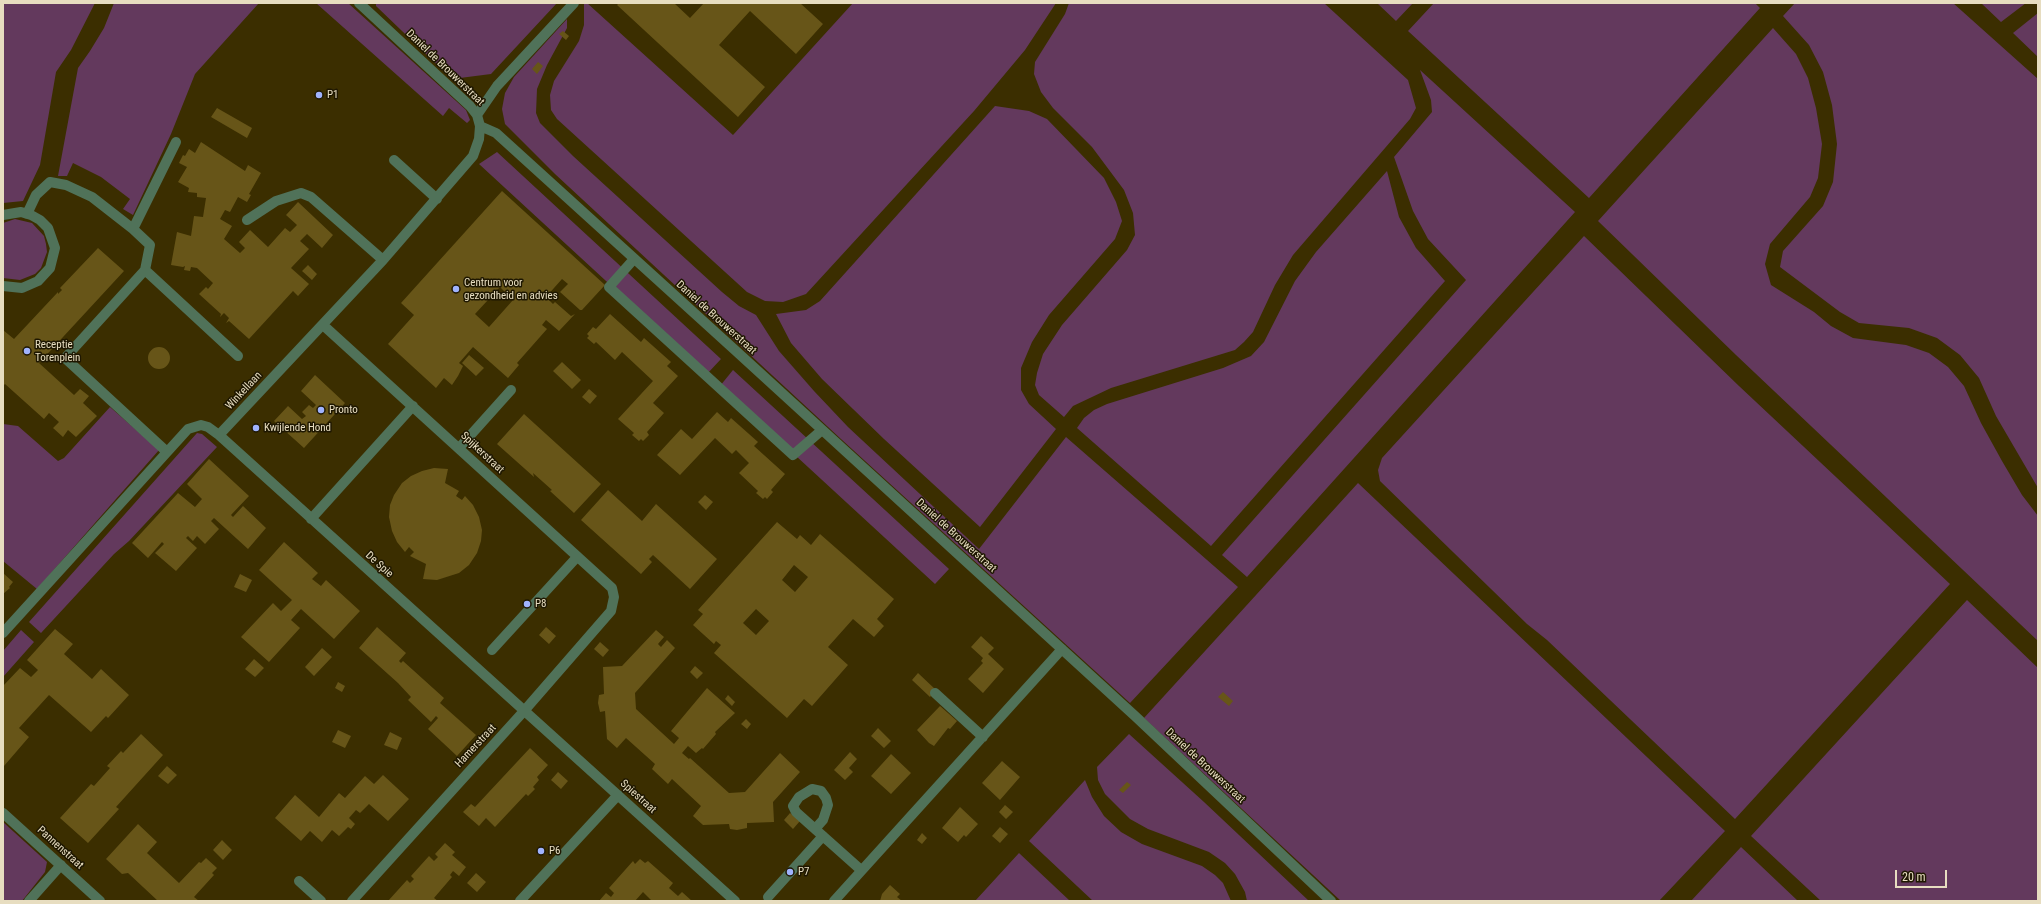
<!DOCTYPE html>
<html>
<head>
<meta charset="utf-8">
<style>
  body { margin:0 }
  #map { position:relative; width:2041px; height:904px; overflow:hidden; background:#3b2e00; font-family:"Roboto Condensed",sans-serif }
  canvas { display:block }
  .frame { position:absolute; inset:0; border:4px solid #e7ddc0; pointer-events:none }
  .scale { position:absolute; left:1895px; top:870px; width:52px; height:18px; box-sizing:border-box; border:2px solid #e7ddc0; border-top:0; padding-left:5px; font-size:12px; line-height:14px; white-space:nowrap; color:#e7ddc0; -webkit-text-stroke:3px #1e1701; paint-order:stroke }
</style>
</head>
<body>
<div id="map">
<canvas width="2041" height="904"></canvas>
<div class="frame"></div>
<div class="scale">20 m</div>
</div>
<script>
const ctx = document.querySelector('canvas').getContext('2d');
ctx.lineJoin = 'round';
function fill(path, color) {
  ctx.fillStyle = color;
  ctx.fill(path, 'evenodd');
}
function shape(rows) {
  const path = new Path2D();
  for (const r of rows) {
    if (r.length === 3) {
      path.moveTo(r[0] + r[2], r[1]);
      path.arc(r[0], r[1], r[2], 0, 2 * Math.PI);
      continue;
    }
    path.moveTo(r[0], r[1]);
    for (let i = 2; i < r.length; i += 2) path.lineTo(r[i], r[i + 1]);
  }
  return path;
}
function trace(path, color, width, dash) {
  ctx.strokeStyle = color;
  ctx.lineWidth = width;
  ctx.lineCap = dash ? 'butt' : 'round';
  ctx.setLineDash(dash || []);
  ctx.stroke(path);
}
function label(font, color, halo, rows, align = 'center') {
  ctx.font = font + ' "Roboto Condensed",sans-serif';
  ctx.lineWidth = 3;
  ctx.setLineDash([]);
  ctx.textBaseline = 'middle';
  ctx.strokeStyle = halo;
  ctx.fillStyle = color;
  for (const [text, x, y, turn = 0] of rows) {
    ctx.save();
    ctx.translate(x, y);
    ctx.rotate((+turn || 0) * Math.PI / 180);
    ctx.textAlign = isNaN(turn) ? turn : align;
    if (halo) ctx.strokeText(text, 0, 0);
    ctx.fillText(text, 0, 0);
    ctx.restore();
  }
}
const green = shape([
  [3,3,95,3,71,50,56,72,40,165,23,201,3,203],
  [114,3,259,3,195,74,171,134,133,215,123,209,130,199,101,177,73,163,67,176,58,176,78,68,90,51,104,28],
  [316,3,348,3,466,110,470,120,467,123,449,108,443,116],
  [376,3,557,3,491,74,452,79,376,6],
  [584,3,587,3,733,135,853,3,1056,3,1025,50,974,111,806,294,783,302,765,301,747,292,557,119,551,110,550,95,554,81,579,41,584,25],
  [1069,3,1324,3,1408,80,1416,108,1410,119,1293,255,1275,285,1253,332,1244,342,1235,350,1111,388,1073,406,1064,417,1039,395,1035,385,1037,373,1043,354,1062,325,1127,250,1135,235,1133,213,1124,190,1092,147,1053,108,1041,92,1034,74,1035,62,1065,14],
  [1377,3,1413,3,1396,21],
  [1434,3,1755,3,1760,8,1589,198,1408,31],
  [1795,3,1953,3,2038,79,2038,488,1996,416,1979,378,1960,355,1937,338,1909,328,1859,323,1840,312,1780,267,1783,251,1823,206,1833,182,1837,144,1832,105,1823,72,1809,45,1783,16],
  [1981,3,2026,3,2001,22],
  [2038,13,2038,57,2013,33],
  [567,19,567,28,547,65,537,89,536,113,540,123,573,156,722,292,739,306,756,315,779,351,814,391,848,427,979,549,1066,437,1238,587,1130,703,841,439,555,174,505,124,502,109,505,93,514,77],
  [1773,28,1796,54,1808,78,1816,108,1822,144,1818,178,1810,197,1770,244,1765,264,1771,285,1814,312,1831,326,1853,338,1906,345,1929,353,1948,367,1964,386,1981,423,2002,461,2022,495,2038,516,2038,641,1736,355,1598,221],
  [1420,70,1575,212,1247,577,1222,555,1466,280,1428,239,1413,211,1394,157,1432,112,1431,100],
  [995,106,1029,111,1047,119,1104,178,1116,202,1122,221,1115,239,1049,315,1032,342,1021,368,1021,390,1029,404,1056,429,980,527,884,439,822,379,791,343,776,314,806,310,820,301],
  [497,152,721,359,707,374,479,164],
  [1387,171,1399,217,1416,248,1445,281,1211,546,1077,428,1084,418,1094,410,1107,404,1223,368,1251,356,1264,342,1295,281,1316,252],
  [15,219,32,223,44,236,46,244,47,252,41,268,35,274,20,280,3,278,3,223],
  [1584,236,1739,386,1950,584,1735,819,1547,640,1527,624,1380,481,1378,470,1382,458],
  [733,370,949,569,935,584,720,386],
  [110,407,159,450,37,589,3,561,3,424,18,426,58,461,64,458],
  [197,433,202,434,217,447,129,541,114,554,41,633,29,622],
  [1358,483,1725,831,1659,901,1341,901,1144,718],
  [1967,600,2038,668,2038,901,1821,901,1751,836],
  [21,630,34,642,3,677,3,651],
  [1129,734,1204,802,1309,901,1247,901,1245,892,1235,874,1225,863,1209,852,1148,829,1130,819,1105,794,1098,780,1097,767],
  [1085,780,1092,797,1104,816,1121,832,1142,844,1202,866,1215,875,1223,883,1231,901,1093,901,1029,841],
  [3,822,47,862,45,872,22,901,3,901],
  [1741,847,1798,901,1691,901],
  [1019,853,1070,901,975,901]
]);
const building = shape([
  [619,3,674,3,690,18,704,3,800,3,823,24,796,54,750,11,719,45,765,87,738,117,617,5],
  [563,31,569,36,566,40,559,34],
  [538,62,543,66,537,74,532,69],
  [217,108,252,128,247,138,211,117],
  [201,142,245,171,248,165,261,173,249,194,251,195,247,202,238,197,230,212,225,210,220,219,232,226,224,239,240,253,245,248,239,242,250,230,268,247,285,228,290,232,297,225,286,215,298,202,333,235,322,248,307,234,300,241,309,249,291,268,309,284,298,296,293,291,249,339,229,321,226,323,229,318,224,313,220,317,221,314,199,294,206,287,208,289,213,283,197,268,191,267,190,271,184,270,185,266,183,267,171,265,177,232,191,236,194,216,203,217,206,198,197,197,197,193,188,192,189,188,178,182,187,167,179,163,183,155,185,156,189,149,195,153],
  [502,191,605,285,582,310,580,310,560,292,568,284,562,279,546,297,553,304,555,302,571,316,575,314,559,331,546,320,542,325,547,329,517,363,519,365,508,378,473,347,459,363,463,366,458,376,452,385,444,378,436,388,388,344,414,315,401,303],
  [500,287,513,300,489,327,475,314],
  [98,248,124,271,39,363,74,395,80,389,89,396,83,403,97,416,76,437,68,430,63,437,53,428,59,422,49,413,44,419,5,384,3,386,3,330,14,339,58,292,58,294,62,290,60,288],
  [308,265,317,274,312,280,302,271],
  [610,314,641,342,644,338,671,362,667,366,678,376,653,403,664,413,647,432,649,435,643,441,641,439,639,441,632,435,634,433,618,419,653,381,622,352,615,360,596,342,594,344,587,338,589,336,587,334,593,327,596,329],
  [159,358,11],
  [469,355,484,368,476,376,462,363],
  [562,362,581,380,572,389,553,371],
  [315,375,345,403,304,448,274,421,288,406,302,419,306,416,302,412,309,405,313,408,316,405,301,391],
  [589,389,597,396,590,404,582,397],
  [717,412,728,422,731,418,758,442,754,446,785,474,771,490,773,492,767,499,765,497,763,499,756,493,758,491,739,473,749,463,736,450,732,454,715,438,680,475,657,455,681,429,692,439],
  [524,414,601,484,574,513,550,491,552,490,533,473,534,477,497,444],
  [209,459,249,496,231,515,233,517,243,506,266,528,248,549,214,518,211,521,219,529,205,544,197,536,193,541,188,536,186,538,197,548,176,571,155,553,164,544,162,542,148,558,132,543,178,493,195,507,202,499,187,484],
  [434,468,448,469,445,483,459,491,456,496,462,500,465,496,473,505,479,517,482,530,481,541,477,553,469,565,459,573,437,580,423,579,426,564,410,556,414,552,409,547,405,552,397,542,392,531,389,517,390,505,394,495,402,483,411,476,422,471],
  [608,490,642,521,656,504,717,559,690,589,653,555,649,559,652,562,641,574,581,520],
  [705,495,713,502,706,510,698,502],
  [777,522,797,539,800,535,811,545,820,534,894,599,877,619,884,626,874,637,853,619,828,647,848,665,812,706,804,699,787,718,714,653,721,645,716,641,714,644,693,625,703,614,698,610],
  [794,565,808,577,795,592,782,580],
  [756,609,769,621,756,635,743,623],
  [284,542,318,573,312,579,321,586,326,580,360,611,334,639,301,609,291,620,300,628,269,662,241,637,273,603,281,611,292,600,259,570],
  [3,573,13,582,9,587,10,588,3,594],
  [240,574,252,580,246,592,234,587],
  [377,627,406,653,399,661,401,663,403,661,444,698,440,703,476,735,457,756,428,729,438,718,436,716,431,722,408,700,411,697,398,683,359,648],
  [546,627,556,636,549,644,539,635],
  [55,629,73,644,64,654,92,679,101,669,129,695,108,718,106,716,91,732,49,695,19,728,29,737,4,766,3,686,20,668,31,677,38,670,27,660],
  [656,630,664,637,658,644,661,647,667,640,675,648,635,693,636,709,674,744,679,738,671,731,707,688,735,713,715,732,716,734,703,749,702,748,696,753,688,746,682,753,689,759,690,758,729,793,745,792,780,753,800,772,773,802,774,822,747,823,747,828,737,830,730,829,729,824,703,825,693,816,701,806,672,779,668,784,652,769,655,764,626,738,617,748,607,739,605,711,600,712,598,703,599,695,604,694,603,667,622,666],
  [981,636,994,648,988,654,1004,669,983,693,968,679,983,663,981,661,983,658,971,647],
  [600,642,609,650,603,657,594,649],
  [322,648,332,657,314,676,305,667],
  [254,659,264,668,255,677,245,669],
  [695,666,703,673,697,679,690,672],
  [918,673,936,690,930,697,912,680],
  [338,682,345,686,342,692,335,688],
  [1223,692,1233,701,1229,706,1218,697],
  [728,695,735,702,732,706,725,699],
  [940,706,957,721,950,729,948,728,934,746,929,743,917,730],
  [746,719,751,724,747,729,741,724],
  [878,728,891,741,884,748,871,736],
  [338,730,351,736,345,748,332,742],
  [390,732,402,738,397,750,384,745],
  [141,734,163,755,116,807,119,809,88,843,60,818,91,784,94,786,110,768,107,766,121,751,123,753],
  [530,748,548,765,537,777,539,780,533,787,535,789,528,796,526,794,495,827,486,818,479,826,463,812,471,804,475,807],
  [850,752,857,759,849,768,853,772,845,780,834,770],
  [891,754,911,773,891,794,871,776],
  [1002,761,1020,777,1000,800,982,783],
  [167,766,177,775,168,784,158,776],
  [558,772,568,781,561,789,551,780],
  [383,775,409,799,388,821,369,804,360,813,356,810,349,818,355,824,351,829,348,827,339,836,332,830,322,842,310,831,301,841,275,818,295,795,319,817,339,793,345,798,365,776,374,784],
  [1127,782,1131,785,1123,793,1119,790],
  [1005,805,1013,812,1006,819,999,812],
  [960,807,978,824,966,837,964,835,958,842,942,828],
  [790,813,800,821,793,829,784,820],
  [138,824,157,842,147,853,179,883,199,862,201,863,206,858,217,868,212,873,214,875,194,897,199,901,158,901,128,873,122,874,106,859],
  [1000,827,1008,834,1000,843,992,836],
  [922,833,927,838,922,844,917,840],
  [222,840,232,850,223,860,213,850],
  [445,843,455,852,452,855,466,867,459,876,453,871,450,875,452,877,434,898,438,901,388,901,407,880,410,883,414,879,411,876,429,856,434,861,438,857,435,854],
  [640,859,645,863,648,861,673,883,669,888,678,896,682,892,692,901,652,901,643,892,635,901,599,901,606,893,611,897,614,893,609,888,633,861,635,864],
  [476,873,486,882,477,892,467,883],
  [890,885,900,894,897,897,902,901,880,901,882,894]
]);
const minor = shape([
  [359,3,470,106,477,115,480,126,496,133,736,351,1135,716,1331,901],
  [477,115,497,86,574,3],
  [394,160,437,199],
  [27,214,36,195,50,182,66,185,92,197,133,229,150,245,145,270,238,356],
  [3,215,21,212,31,215,40,220,48,228,55,248,50,268,38,281,22,288,3,286],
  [247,220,276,201,301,193,311,197,383,260],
  [133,229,176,142],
  [634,259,609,287,793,455,822,430],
  [145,270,65,358,167,452],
  [323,325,612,588,614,597,611,611,524,711,352,901],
  [219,435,735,901],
  [459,448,511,390],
  [311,519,413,406],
  [3,633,188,429,201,425,208,427,219,435,383,260,473,156,479,139,480,126],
  [492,650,577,557],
  [935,693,983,737],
  [3,813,100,901],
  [815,829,796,812,793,806,799,797,812,789,821,791,826,798,828,805,823,820,815,829,861,870],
  [299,881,321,901],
  [768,897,823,836],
  [29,901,61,865],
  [520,901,618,795],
  [834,901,1062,649]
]);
const markers = [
  [319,95,4,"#a0b3fd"],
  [456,289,4,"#a0b3fd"],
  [27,351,4,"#a0b3fd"],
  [321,410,4,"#a0b3fd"],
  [256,428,4,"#a0b3fd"],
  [527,604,4,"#a0b3fd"],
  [541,851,4,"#a0b3fd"],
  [790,872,4,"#a0b3fd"]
];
const streetNames = [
  ["Daniel de Brouwerstraat",445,68,44],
  ["Daniel de Brouwerstraat",716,318,42],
  ["Winkellaan",244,391,-47],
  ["Spijkerstraat",482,453,43],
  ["Daniel de Brouwerstraat",956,536,42],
  ["De Spie",379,565,42],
  ["Hamerstraat",476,746,-47],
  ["Daniel de Brouwerstraat",1205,766,43],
  ["Spiestraat",638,797,42],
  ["Pannenstraat",60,848,42]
];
const poiNames = [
  ["P1",327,95],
  ["Centrum voor",464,283],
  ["gezondheid en advies",464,296],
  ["Receptie",35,345],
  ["Torenplein",35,358],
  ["Pronto",329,410],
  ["Kwijlende Hond",264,428],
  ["P8",535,604],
  ["P6",549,851],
  ["P7",798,872]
];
fill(green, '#63395d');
fill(building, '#675518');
trace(minor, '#507259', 10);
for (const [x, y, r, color] of markers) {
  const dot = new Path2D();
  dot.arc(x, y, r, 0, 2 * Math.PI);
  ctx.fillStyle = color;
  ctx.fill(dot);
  trace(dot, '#1e1701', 1.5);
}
label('11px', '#e7ddc0', '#1e1701', streetNames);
label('11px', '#e7ddc0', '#1e1701', poiNames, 'left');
</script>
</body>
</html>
